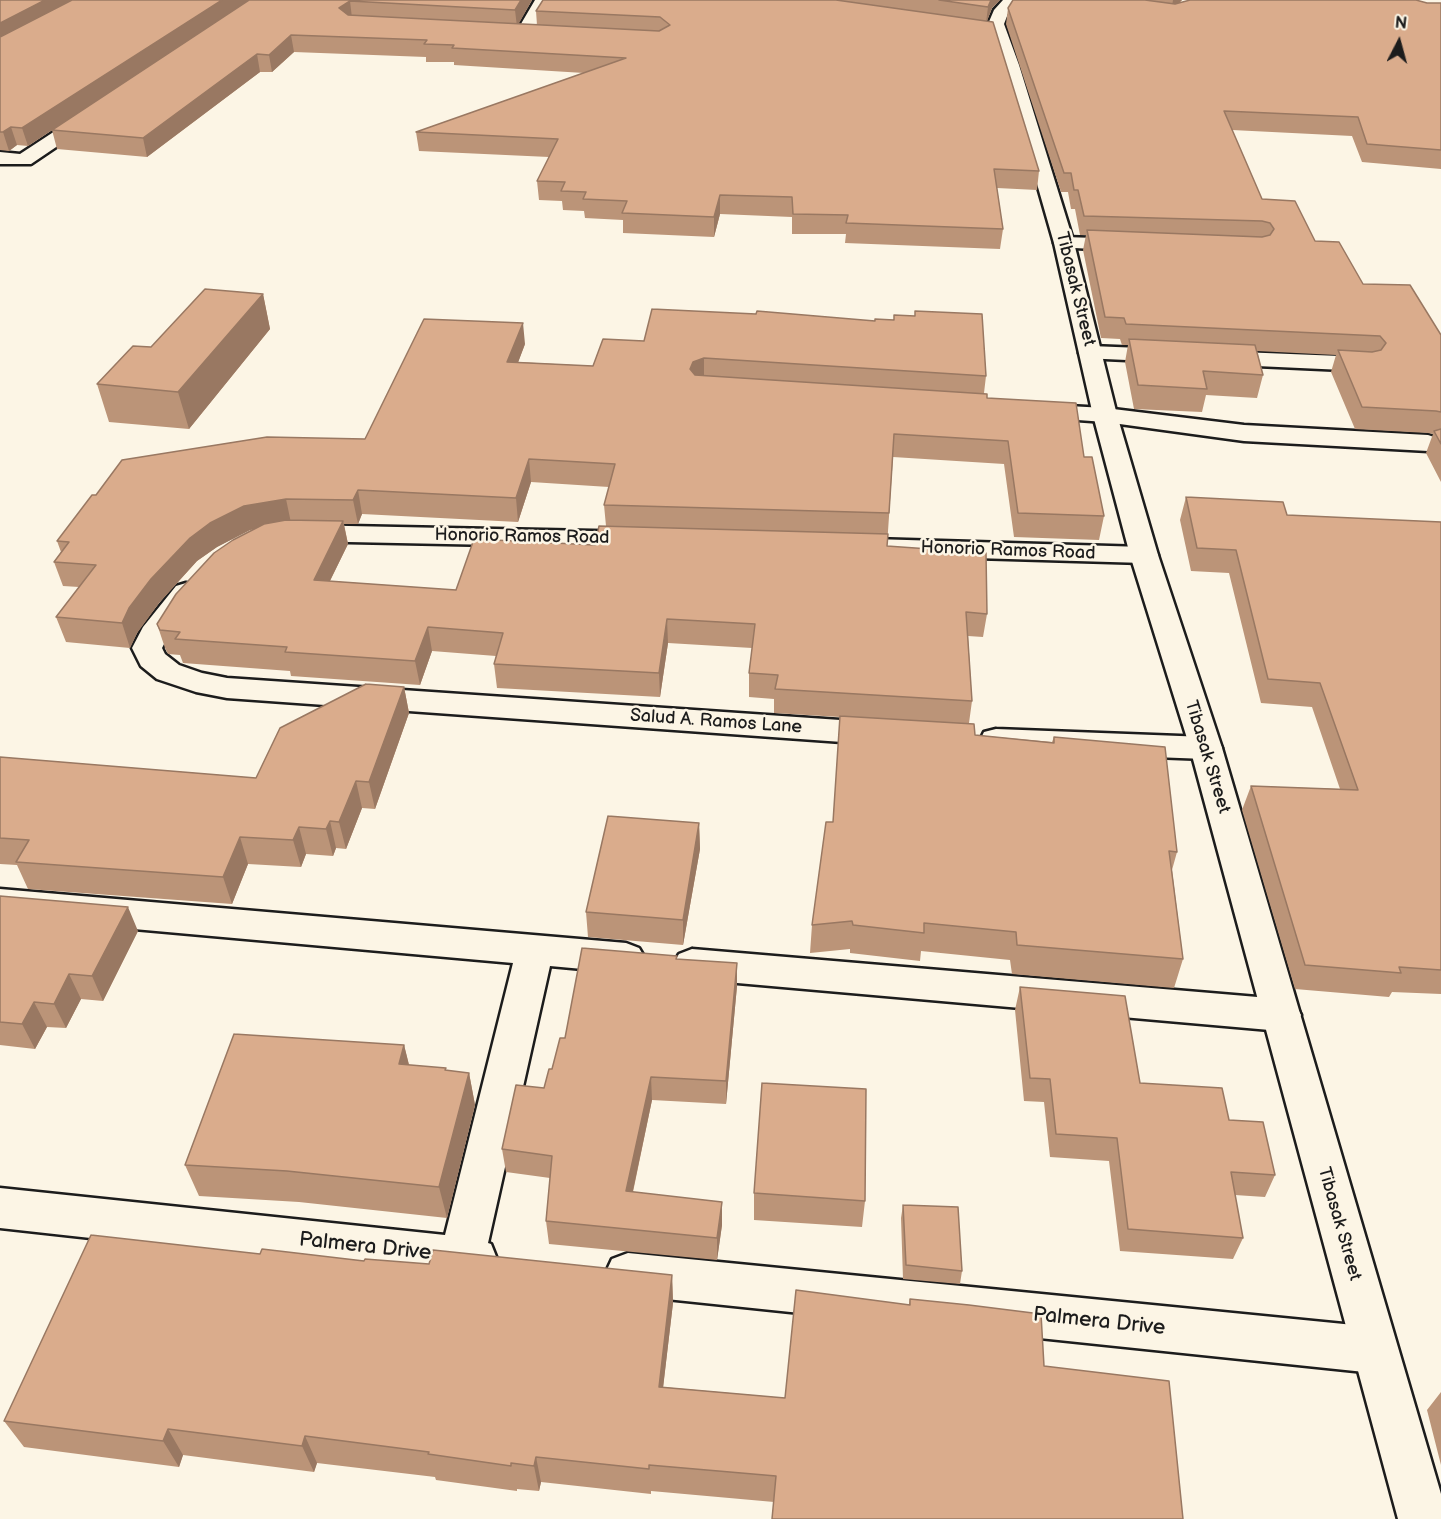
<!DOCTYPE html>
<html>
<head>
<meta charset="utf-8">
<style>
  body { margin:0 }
  #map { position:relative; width:1441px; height:1519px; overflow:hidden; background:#fcf5e5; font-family:"Balsamiq Sans",sans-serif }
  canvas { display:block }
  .north { position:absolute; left:1369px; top:12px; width:60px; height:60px; -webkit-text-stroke:4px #fcf5e5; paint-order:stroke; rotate:6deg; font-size:16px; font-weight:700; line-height:24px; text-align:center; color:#1c1c1c }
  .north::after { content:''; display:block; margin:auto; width:21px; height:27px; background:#1c1c1c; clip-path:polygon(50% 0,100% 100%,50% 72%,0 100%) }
</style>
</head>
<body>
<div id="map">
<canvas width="1441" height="1519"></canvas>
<div class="north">N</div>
</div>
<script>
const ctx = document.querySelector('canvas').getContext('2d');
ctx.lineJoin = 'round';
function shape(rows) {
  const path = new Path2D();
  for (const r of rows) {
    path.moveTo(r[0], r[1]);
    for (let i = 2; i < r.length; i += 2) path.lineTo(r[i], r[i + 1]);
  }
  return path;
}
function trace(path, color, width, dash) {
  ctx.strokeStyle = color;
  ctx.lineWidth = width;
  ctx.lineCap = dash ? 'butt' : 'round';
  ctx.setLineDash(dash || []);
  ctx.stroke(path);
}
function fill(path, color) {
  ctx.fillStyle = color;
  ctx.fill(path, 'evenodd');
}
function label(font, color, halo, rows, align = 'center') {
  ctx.font = font + ' "Balsamiq Sans",sans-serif';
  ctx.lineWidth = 5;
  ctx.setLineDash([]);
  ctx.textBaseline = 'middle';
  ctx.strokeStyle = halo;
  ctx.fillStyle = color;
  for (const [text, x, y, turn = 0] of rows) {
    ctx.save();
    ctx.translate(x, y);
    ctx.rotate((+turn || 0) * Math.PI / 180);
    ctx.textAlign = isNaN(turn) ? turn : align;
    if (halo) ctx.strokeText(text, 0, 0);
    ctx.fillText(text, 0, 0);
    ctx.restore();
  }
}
const street = shape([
  [535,0,551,0,529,37,517,37,515,34,535,0],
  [93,109,99,110,102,114,99,118,31,164,0,164,0,152,20,154,87,110,93,109],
  [1064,237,1128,239,1135,241,1138,245,1135,249,1128,251,1057,247,1054,243,1057,239,1064,237],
  [1091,346,1365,357,1373,359,1377,364,1373,369,1365,371,1083,358,1079,353,1083,348,1091,346],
  [1032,404,1105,408,1244,425,1428,435,1437,438,1441,443,1437,448,1428,451,1244,441,1105,422,1023,416,1020,411,1023,406,1032,404],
  [300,525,641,532,651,534,655,540,651,546,641,548,300,541,290,539,286,533,290,527,300,525],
  [873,539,1144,547,1154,549,1158,555,1154,561,1144,563,873,555,863,553,859,547,863,541,873,539],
  [186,583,196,586,201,592,168,636,162,648,165,654,179,665,202,673,227,678,884,723,895,726,900,734,895,742,884,745,227,698,196,692,157,679,141,666,132,648,143,627,176,586,186,583],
  [996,729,1206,737,1218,740,1222,748,1218,756,1206,759,996,751,984,748,980,740,984,732,996,729],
  [0,889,626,943,639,948,645,958,639,968,626,973,550,966,488,1243,491,1244,497,1259,491,1274,475,1280,462,1279,0,1228,0,1188,445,1235,513,963,0,917,0,889],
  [692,949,1281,999,1295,1004,1301,1015,1295,1026,1281,1031,692,979,679,974,673,964,679,954,692,949],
  [628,1253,1374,1327,1391,1334,1397,1350,1391,1366,1374,1373,628,1295,612,1289,605,1274,612,1259,628,1253]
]);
const secondary = shape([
  [1003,0,1019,0,1009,11,1004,24,1019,65,1074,243,1117,415,1158,555,1222,748,1441,1494,1441,1519,1398,1519,1190,748,1130,555,1093,415,1054,243,1003,65,988,24,994,10,1003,0]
]);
const wall = shape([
  [0,0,532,0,518,24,537,25,536,11,543,0,1000,0,992,8,987,21,1039,171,1037,190,997,188,1003,229,1000,249,845,243,846,234,792,234,792,217,720,214,714,237,623,233,623,220,585,218,584,211,563,210,562,201,539,200,537,181,549,157,419,151,416,132,584,73,454,65,454,62,426,62,426,57,294,52,272,72,260,72,147,157,57,149,52,130,28,146,17,145,9,151,0,150],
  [1013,0,1182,0,1179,3,1441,3,1441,169,1362,162,1352,136,1232,130,1262,199,1315,241,1363,284,1441,335,1441,482,1426,453,1433,434,1428,433,1355,429,1331,372,1336,355,1257,351,1263,375,1257,398,1206,395,1202,412,1134,409,1125,362,1128,345,1122,345,1120,339,1101,338,1083,250,1086,235,1080,235,1075,209,1071,209,1068,192,1061,192,1006,24,1008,8],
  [263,294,270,329,189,429,109,422,97,384,151,347],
  [915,311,986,376,984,393,987,398,1084,457,1104,516,1099,540,1014,537,1004,464,893,457,887,546,987,614,983,637,968,636,972,701,969,723,975,735,1052,742,1054,737,1177,852,1172,870,1183,959,1174,988,1012,974,1010,960,921,951,920,961,850,953,850,949,810,953,812,925,833,822,840,717,774,713,774,699,749,697,749,673,752,648,668,643,660,697,497,688,494,664,496,656,432,651,420,685,291,676,290,671,183,663,180,655,168,654,165,648,157,624,253,529,250,530,217,547,197,561,159,603,137,633,130,648,66,642,56,617,79,587,63,586,54,562,61,552,57,541,96,495,365,439,525,344,518,362,593,366,644,341,893,320,915,316],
  [531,482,609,487,604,505,606,526,595,545,456,590,330,581,348,544,344,524,358,524,362,514,518,522],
  [1186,497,1287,515,1441,522,1441,994,1392,992,1389,997,1295,989,1242,810,1251,786,1340,789,1312,707,1261,703,1229,573,1191,571,1180,520],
  [404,687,409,713,375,809,362,808,346,849,336,848,333,856,306,854,301,867,248,864,232,904,28,889,17,865,0,864,0,757,256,778],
  [699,823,700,849,683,945,588,937,586,912],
  [0,896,138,931,103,1001,81,999,66,1028,47,1027,35,1049,0,1045],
  [677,956,677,959,737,986,726,1104,652,1100,633,1192,722,1225,717,1260,549,1244,546,1221,550,1178,506,1172,502,1149,544,1088,565,1038],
  [1020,987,1140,1083,1229,1120,1275,1175,1265,1197,1235,1195,1243,1238,1233,1259,1120,1251,1109,1161,1050,1157,1044,1102,1024,1101,1015,1010],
  [404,1045,409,1065,447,1071,469,1073,475,1105,447,1218,299,1202,199,1196,185,1165],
  [754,1193,865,1201,862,1227,754,1220],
  [903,1205,962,1271,960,1284,903,1279,901,1218],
  [260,1254,364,1261,672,1275,673,1303,663,1387,785,1398,909,1304,910,1299,969,1305,774,1502,651,1491,651,1494,541,1482,539,1491,517,1489,517,1491,436,1480,435,1477,317,1463,314,1472,183,1455,179,1467,24,1447,4,1421],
  [1441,1392,1441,1465,1427,1410]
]);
const shadedWall = shape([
  [45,0,81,0,0,42,0,23],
  [222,0,250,0,28,146,22,128],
  [521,0,532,0,517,27,515,10],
  [991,0,1000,0,992,8,986,23,988,7],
  [1173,0,1182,0,1177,5,1172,6],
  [350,1,352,18,342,24,339,8],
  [291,35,294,52,272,72,269,55],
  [257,54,260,72,147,157,143,138],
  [11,127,17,145,9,151,3,132],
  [720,195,720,214,714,237,714,217],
  [263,294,270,329,189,429,178,392],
  [523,323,525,344,510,384,507,362],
  [704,358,704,381,690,391,690,369,693,362],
  [529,459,531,482,518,522,516,498],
  [358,490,362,514,358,524,353,500],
  [286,499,291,523,250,530,217,547,197,561,159,603,137,633,130,648,122,623,129,608,151,579,190,538,210,523,244,506],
  [343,521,348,544,319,603,314,580],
  [667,619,668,643,660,697,659,673],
  [428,627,432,651,420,685,415,661],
  [404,687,409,713,375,809,369,782],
  [356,781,362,808,346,849,339,822],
  [330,821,336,848,333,856,326,829],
  [699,823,700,849,683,945,683,920],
  [299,827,306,854,301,867,293,840],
  [240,837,248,864,232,904,223,877],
  [128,907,138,931,103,1001,92,976],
  [737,963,737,986,726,1104,726,1081],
  [69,974,81,999,66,1028,54,1004],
  [34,1002,47,1027,35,1049,22,1024],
  [404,1045,412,1077,399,1064],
  [469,1073,475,1105,447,1218,439,1187],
  [651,1077,652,1100,628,1214,626,1191],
  [722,1202,722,1225,717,1260,717,1238],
  [672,1275,673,1303,660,1414,659,1387],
  [168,1429,183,1455,179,1467,163,1441],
  [305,1436,317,1463,314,1472,302,1446],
  [536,1457,541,1482,539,1491,534,1466]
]);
const building = shape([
  [0,0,45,0,0,23,0,0],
  [72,0,222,0,22,128,11,127,3,132,0,132,0,37,72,0],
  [249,0,521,0,515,10,350,1,339,8,348,15,659,31,670,25,660,17,536,11,543,0,836,0,993,22,1039,171,994,169,1003,229,846,223,848,215,793,214,792,197,720,195,714,217,622,213,627,201,583,199,586,192,561,191,565,182,537,181,558,139,416,132,626,58,452,48,454,45,424,44,427,40,291,35,269,55,257,54,143,138,52,130,249,0],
  [939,0,991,0,988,7,939,0],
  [1013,0,1145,0,1175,4,1190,0,1416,0,1427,3,1441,3,1441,150,1367,144,1358,117,1224,111,1262,199,1295,201,1315,241,1339,242,1363,284,1410,285,1441,335,1441,412,1436,411,1362,407,1338,350,1372,352,1381,350,1386,343,1380,336,1126,324,1124,318,1105,317,1087,230,1262,237,1270,235,1274,229,1270,223,1262,221,1084,216,1078,190,1074,190,1071,173,1064,173,1008,8,1013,0],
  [205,289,263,294,178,392,97,384,133,346,151,347,205,289],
  [652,309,756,314,757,311,875,321,875,319,894,320,894,315,915,316,915,311,982,314,986,376,704,358,693,362,690,369,695,375,987,394,987,398,1076,403,1084,457,1092,457,1104,516,1018,513,1008,441,894,434,889,513,604,505,615,464,529,459,516,498,358,490,353,500,286,499,244,506,210,523,190,538,151,579,129,608,122,623,56,617,96,565,54,562,69,542,57,541,92,495,96,495,122,460,267,437,365,439,424,319,523,323,507,362,593,366,603,339,644,341,652,309],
  [1129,339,1255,345,1263,375,1203,371,1207,389,1138,385,1129,339],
  [1441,429,1441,444,1434,431,1441,429],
  [1186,497,1283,502,1287,515,1441,522,1441,970,1399,967,1401,973,1305,965,1251,786,1358,790,1320,683,1268,679,1236,550,1197,548,1186,497],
  [286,520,343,521,314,580,456,590,474,539,595,545,599,526,888,534,887,546,986,553,987,614,966,612,972,701,775,689,778,675,749,673,755,624,667,619,659,673,494,664,503,633,428,627,415,661,285,652,287,647,175,639,180,632,160,630,157,624,176,594,214,553,233,540,264,524,286,520],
  [366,684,404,687,369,782,356,781,339,822,330,821,326,829,299,827,293,840,240,837,223,877,16,862,29,840,0,838,0,757,256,778,280,728,366,684],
  [840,716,974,724,975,735,1054,743,1054,737,1165,747,1177,852,1169,851,1183,959,1017,945,1016,932,924,923,924,933,853,925,852,921,812,925,826,822,833,822,840,716],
  [608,816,699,823,683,920,586,912,608,816],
  [0,896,128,907,92,976,69,974,54,1004,34,1002,22,1024,0,1022,0,896],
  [582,948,677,956,676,959,737,963,726,1081,651,1077,626,1191,722,1202,717,1238,546,1221,552,1156,502,1149,516,1085,544,1088,549,1069,552,1069,560,1038,565,1038,582,948],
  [1020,987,1125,996,1140,1083,1222,1088,1229,1120,1263,1122,1275,1175,1231,1172,1243,1238,1128,1229,1117,1138,1056,1134,1050,1079,1030,1078,1020,987],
  [234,1034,404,1045,399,1064,446,1068,445,1070,469,1073,439,1187,287,1171,185,1165,234,1034],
  [762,1083,866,1089,865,1201,754,1193,762,1083],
  [903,1205,958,1207,962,1271,906,1265,903,1205],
  [91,1235,260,1254,262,1249,364,1261,365,1259,429,1264,433,1250,672,1275,659,1387,785,1398,796,1290,910,1305,910,1299,969,1305,1041,1314,1044,1366,1169,1381,1183,1519,772,1519,776,1476,649,1465,649,1469,536,1457,534,1466,511,1463,511,1466,428,1454,429,1452,305,1436,302,1446,168,1429,163,1441,4,1421,91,1235]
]);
const streetNames = [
  ["Tibasak Street",1075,289,76],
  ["Honorio Ramos Road",522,537,1],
  ["Honorio Ramos Road",1008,551,2],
  ["Salud A. Ramos Lane",716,722,4],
  ["Tibasak Street",1207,757,73],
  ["Tibasak Street",1339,1224,74]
];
const nearStreetnames = [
  ["Palmera Drive",365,1247,6],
  ["Palmera Drive",1099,1322,6]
];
trace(street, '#1c1c1c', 5);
trace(secondary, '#1c1c1c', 5);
fill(street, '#fcf5e5');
fill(secondary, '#fcf5e5');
fill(wall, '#bb9478');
fill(shadedWall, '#997862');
fill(building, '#daac8c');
trace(building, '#997862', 1.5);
label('18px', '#1c1c1c', '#fcf5e5', streetNames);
label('21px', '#1c1c1c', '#fcf5e5', nearStreetnames);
</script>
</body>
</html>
